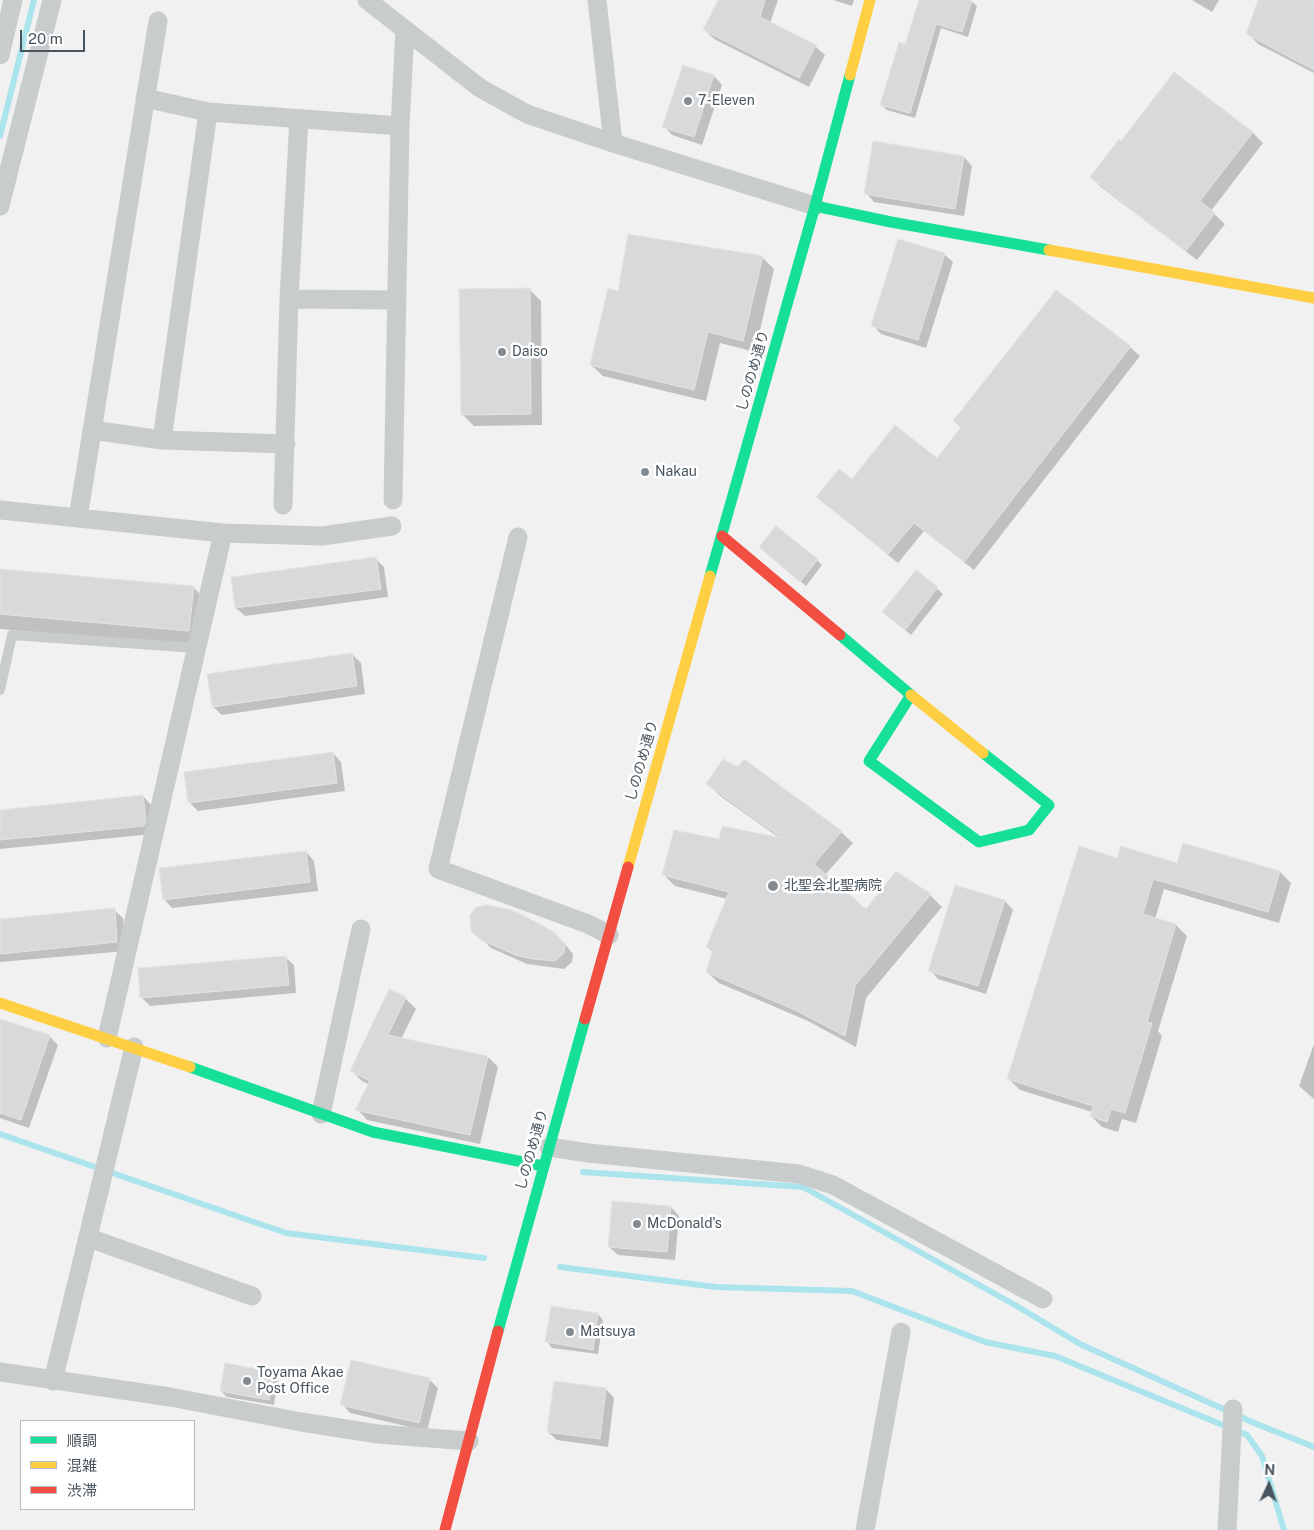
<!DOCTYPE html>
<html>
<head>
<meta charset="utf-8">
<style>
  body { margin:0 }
  #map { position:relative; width:1314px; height:1530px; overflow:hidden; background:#f2f1f1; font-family:"Public Sans","Noto Sans JP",sans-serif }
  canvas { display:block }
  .legend { position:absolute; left:20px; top:1420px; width:175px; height:90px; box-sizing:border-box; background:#fff; border:1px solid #b6bbbf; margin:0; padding:6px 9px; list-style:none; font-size:15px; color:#48555e }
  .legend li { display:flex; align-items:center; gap:10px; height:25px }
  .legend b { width:25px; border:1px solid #b6bbbf }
  .north { position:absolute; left:1244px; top:1460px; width:50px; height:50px; -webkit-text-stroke:4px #fff; paint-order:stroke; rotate:3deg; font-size:14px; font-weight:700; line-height:20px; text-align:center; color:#48555e }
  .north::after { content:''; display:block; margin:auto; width:18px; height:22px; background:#48555e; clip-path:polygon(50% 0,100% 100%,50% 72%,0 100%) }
  .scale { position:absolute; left:20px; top:30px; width:65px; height:22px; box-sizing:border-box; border:2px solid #48555e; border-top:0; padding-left:6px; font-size:15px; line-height:18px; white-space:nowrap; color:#48555e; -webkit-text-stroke:4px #fff; paint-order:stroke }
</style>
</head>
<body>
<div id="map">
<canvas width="1314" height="1530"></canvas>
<ul class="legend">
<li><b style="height:6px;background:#16e098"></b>順調</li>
<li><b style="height:6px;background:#ffcf43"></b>混雑</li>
<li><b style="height:6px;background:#f24e42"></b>渋滞</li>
</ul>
<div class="north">N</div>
<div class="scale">20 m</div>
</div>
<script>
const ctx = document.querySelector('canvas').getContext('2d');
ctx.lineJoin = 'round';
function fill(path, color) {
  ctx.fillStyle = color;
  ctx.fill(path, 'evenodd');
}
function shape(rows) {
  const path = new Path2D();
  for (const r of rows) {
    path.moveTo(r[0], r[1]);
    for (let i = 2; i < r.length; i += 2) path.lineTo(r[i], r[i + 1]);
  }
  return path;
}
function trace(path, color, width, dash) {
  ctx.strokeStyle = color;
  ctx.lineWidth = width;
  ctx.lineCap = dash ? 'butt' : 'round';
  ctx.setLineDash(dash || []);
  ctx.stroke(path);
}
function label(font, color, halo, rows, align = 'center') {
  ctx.font = font + ' "Public Sans","Noto Sans JP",sans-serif';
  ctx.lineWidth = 5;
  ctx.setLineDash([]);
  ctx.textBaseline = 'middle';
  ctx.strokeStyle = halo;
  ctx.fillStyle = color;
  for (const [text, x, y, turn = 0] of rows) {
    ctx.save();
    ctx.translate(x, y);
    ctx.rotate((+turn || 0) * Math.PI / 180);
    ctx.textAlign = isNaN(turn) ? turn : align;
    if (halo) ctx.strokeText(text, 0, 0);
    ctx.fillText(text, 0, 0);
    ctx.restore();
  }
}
const shadow = shape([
  [719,0,778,0,770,23,815,46,825,55,809,87,714,39,705,30],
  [833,0,854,0,852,6],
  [920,0,970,0,977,6,968,37,941,28,915,118,887,110,881,105,906,45],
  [1192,0,1219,0,1212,12],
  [1259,0,1314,0,1314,73,1258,44,1248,33],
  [684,66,714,76,722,85,702,145,672,135,664,126],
  [1175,73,1253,133,1263,143,1211,211,1225,224,1197,260,1101,187,1091,177,1121,142],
  [964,157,972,166,964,216,874,202,866,193],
  [944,254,953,262,926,348,881,334,873,325],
  [762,257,774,269,755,352,720,343,706,401,603,376,591,365,619,292],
  [529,289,541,301,542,425,474,426,462,414],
  [1130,347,1140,356,974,570,924,531,898,563,828,506,818,497,937,460,962,428,955,421],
  [766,553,817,560,822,565,806,586],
  [376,559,384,567,388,597,245,616,236,608,232,578],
  [0,570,193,587,210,604,206,647,0,629],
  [916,571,943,594,911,635,884,612],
  [352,654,361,663,365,694,222,715,213,707],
  [333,753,341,762,345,791,198,811,189,802],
  [744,760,841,832,853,843,825,875,866,911,896,873,930,895,942,907,866,998,856,1047,808,1021,719,983,707,972,714,953,707,947,727,899,675,886,663,874,720,840,781,839,719,795,708,784,738,768],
  [143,796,151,805,153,834,0,849,0,811],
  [306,852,314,861,318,891,172,908,164,899],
  [1118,859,1280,872,1291,883,1279,923,1164,889,1155,919,1176,925,1187,936,1158,1031,1162,1036,1136,1123,1122,1119,1118,1132,1102,1127,1091,1116,1092,1112,1020,1090,1009,1079],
  [1005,901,1013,910,986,994,938,979,930,970],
  [114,910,123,918,126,951,0,962,0,920],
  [473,930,563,942,573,954,572,962,564,969,527,964,491,948],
  [285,957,294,965,296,993,150,1006,142,998],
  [405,998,416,1009,401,1039,488,1057,498,1067,480,1144,367,1120,357,1109,370,1085,362,1081,352,1071],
  [0,1020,49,1036,58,1045,29,1128,0,1118],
  [1314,1044,1314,1099,1299,1086],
  [671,1207,679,1216,675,1260,618,1255,609,1247],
  [598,1314,603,1320,598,1354,552,1348,547,1342],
  [273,1373,278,1378,274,1405,227,1397,221,1391],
  [429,1379,438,1388,427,1431,350,1413,342,1404],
  [606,1389,614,1398,608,1447,557,1440,548,1432]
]);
const stream = shape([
  [0,136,34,0],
  [0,1134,286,1233,484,1258],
  [583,1172,803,1187,1015,1305,1080,1344,1254,1423,1314,1447],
  [560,1267,716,1287,852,1291,985,1342,1055,1356,1247,1435,1262,1456,1284,1530]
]);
const building = shape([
  [718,0,765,0,760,17,816,45,799,78,703,30,718,0],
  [919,0,972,0,962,32,936,24,910,113,880,105,899,42,905,44,919,0],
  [1258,0,1314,0,1314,70,1246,34,1258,0],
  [683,65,714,75,694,137,662,127,683,65],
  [1174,72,1253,132,1200,201,1215,213,1186,251,1090,177,1119,139,1121,141,1174,72],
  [873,141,964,156,955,209,864,194,873,141],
  [628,234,763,256,743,341,708,332,694,390,590,365,608,288,618,291,628,234],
  [898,239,945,253,918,340,871,326,898,239],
  [530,288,531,414,461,415,459,289,530,288],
  [1056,290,1131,346,964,562,914,523,888,554,816,497,839,469,852,479,895,425,937,458,961,427,953,421,1056,290],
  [776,526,818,559,800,582,759,547,776,526],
  [376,557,381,589,235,608,231,577,376,557],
  [0,569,194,586,189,631,0,614,0,569],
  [916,570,938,587,905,630,882,612,916,570],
  [352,653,357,686,212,707,207,674,352,653],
  [333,752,337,783,188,803,184,772,333,752],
  [723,759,738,767,744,759,842,831,814,864,866,909,896,871,931,894,855,986,845,1036,795,1010,706,972,713,950,706,947,729,892,662,875,674,830,719,839,722,826,782,838,706,784,723,759],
  [143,795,146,820,144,826,0,840,0,810,143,795],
  [1183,843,1280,871,1268,912,1153,879,1143,914,1176,924,1147,1022,1152,1023,1125,1113,1111,1109,1107,1122,1090,1116,1093,1106,1007,1079,1079,846,1117,858,1121,846,1177,863,1183,843],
  [306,851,310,882,163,900,159,868,306,851],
  [955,885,1005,900,978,986,928,971,955,885],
  [486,905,508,909,519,913,554,932,565,944,564,953,555,961,534,959,518,956,481,940,471,931,470,915,476,907,486,905],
  [115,908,117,942,0,954,0,919,115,908],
  [286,956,289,985,140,998,138,968,286,956],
  [389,989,406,997,388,1035,488,1056,470,1135,355,1110,370,1081,350,1071,389,989],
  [0,1019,50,1035,21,1120,0,1113,0,1019],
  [612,1201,671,1206,667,1252,608,1247,612,1201],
  [551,1306,598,1313,593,1350,545,1342,551,1306],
  [351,1360,430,1378,419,1423,340,1405,351,1360],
  [225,1363,274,1372,269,1400,220,1391,225,1363],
  [554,1381,606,1388,600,1439,547,1432,554,1381]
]);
const lane = shape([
  [0,690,12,635,196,648]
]);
const street = shape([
  [367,0,480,88,527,114,613,143,815,206],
  [597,0,613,143],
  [0,55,13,0],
  [145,98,208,112,400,126],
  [0,206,52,0],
  [289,299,397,300],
  [92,430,162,440,286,444],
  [162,440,208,112],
  [393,500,400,126,405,30],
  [283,505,289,299,299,119],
  [0,510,223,533,322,536,392,526],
  [78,518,158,21],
  [518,537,438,869,588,924,609,935],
  [107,1038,223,533],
  [321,1114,361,929],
  [549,1147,588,1153,799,1174,833,1185,1043,1299],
  [89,1238,252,1296],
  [0,1372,170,1397,301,1422,378,1434,469,1441],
  [53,1381,134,1047],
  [865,1530,901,1332],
  [1227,1530,1233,1409]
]);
const fast = shape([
  [815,206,891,222,1049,250],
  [710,576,815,206,850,75],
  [840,635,911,695,869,761,979,842,1029,830,1049,805,983,753],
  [190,1067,373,1132,543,1166],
  [498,1331,585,1019]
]);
const slow = shape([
  [850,75,870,0],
  [1049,250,1314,298],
  [911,695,983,753],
  [628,867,710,576],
  [0,1003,190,1067]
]);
const jam = shape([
  [722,536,840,635],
  [585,1019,628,867],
  [445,1530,498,1331]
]);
const markers = [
  [688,101,5,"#848c91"],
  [502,352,5,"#848c91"],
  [645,472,5,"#848c91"],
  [773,886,6,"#848c91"],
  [637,1224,5,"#848c91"],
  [570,1332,5,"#848c91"],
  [247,1381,5,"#848c91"]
];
const poiNames = [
  ["7-Eleven",698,101],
  ["Daiso",512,352],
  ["Nakau",655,472],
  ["北聖会北聖病院",784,886],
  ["McDonald's",647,1224],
  ["Matsuya",580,1332],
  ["Toyama Akae",257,1373],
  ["Post Office",257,1389]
];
const streetNames = [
  ["しののめ通り",753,371,-74],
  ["しののめ通り",642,761,-74],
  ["しののめ通り",532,1150,-74]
];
fill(shadow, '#0003');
trace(stream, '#abe4ed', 6);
fill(building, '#d8d9da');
trace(building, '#e3e3e4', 1);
trace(lane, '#c9cccd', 10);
trace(street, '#c9cccd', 19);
trace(fast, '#16e098', 11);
trace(slow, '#ffcf43', 11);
trace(jam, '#f24e42', 11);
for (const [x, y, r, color] of markers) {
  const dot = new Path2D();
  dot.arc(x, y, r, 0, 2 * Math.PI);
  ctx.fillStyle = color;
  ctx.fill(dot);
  trace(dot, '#fff', 2);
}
label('14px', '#48555e', '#fff', poiNames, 'left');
label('14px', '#48555e', '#fff', streetNames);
</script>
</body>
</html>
